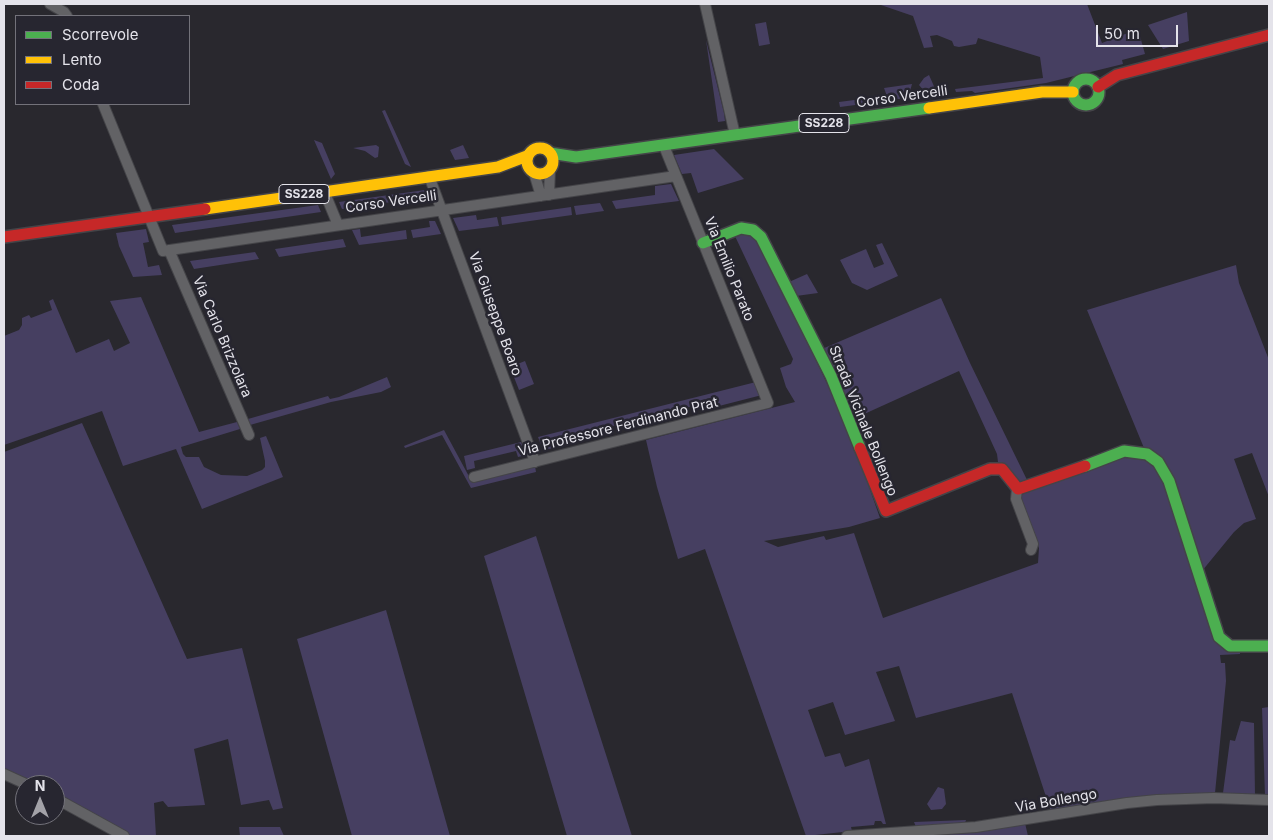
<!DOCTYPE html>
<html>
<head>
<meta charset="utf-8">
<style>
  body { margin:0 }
  #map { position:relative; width:1273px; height:840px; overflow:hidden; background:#29282e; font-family:Inter,sans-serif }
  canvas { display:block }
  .frame { position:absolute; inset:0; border:5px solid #e4e3ea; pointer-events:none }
  .legend { position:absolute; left:15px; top:15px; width:175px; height:90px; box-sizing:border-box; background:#272630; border:1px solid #73727a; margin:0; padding:6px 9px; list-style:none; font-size:15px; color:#e4e3ea }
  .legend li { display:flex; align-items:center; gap:10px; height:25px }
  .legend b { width:25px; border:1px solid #73727a }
  .north { position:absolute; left:15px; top:775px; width:50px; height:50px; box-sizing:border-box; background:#272630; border:1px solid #73727a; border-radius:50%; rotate:0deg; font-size:14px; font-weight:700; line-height:20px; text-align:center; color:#e4e3ea }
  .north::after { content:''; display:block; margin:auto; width:18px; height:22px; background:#a3a2a8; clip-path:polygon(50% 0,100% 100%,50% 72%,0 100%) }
  .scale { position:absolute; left:1096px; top:25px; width:82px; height:22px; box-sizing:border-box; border:2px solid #e4e3ea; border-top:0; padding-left:6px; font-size:15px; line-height:18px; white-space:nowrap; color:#e4e3ea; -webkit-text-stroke:4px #272630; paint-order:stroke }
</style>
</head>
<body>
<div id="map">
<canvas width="1273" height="840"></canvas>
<div class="frame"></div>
<ul class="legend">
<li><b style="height:6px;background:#4caf50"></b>Scorrevole</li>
<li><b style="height:6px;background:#ffc107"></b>Lento</li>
<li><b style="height:6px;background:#c62828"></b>Coda</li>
</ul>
<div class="north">N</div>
<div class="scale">50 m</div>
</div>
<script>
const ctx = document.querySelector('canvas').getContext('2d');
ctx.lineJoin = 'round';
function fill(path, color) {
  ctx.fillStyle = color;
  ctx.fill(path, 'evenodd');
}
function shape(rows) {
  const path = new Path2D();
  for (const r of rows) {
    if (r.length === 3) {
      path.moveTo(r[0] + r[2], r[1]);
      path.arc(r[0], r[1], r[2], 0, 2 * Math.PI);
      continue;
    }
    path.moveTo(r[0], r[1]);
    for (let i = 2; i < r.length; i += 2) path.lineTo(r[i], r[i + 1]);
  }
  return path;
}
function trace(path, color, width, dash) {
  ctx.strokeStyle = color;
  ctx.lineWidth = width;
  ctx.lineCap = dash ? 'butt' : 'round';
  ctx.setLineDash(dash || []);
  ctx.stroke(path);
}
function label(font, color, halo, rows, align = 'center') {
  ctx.font = font + ' Inter,sans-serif';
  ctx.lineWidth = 5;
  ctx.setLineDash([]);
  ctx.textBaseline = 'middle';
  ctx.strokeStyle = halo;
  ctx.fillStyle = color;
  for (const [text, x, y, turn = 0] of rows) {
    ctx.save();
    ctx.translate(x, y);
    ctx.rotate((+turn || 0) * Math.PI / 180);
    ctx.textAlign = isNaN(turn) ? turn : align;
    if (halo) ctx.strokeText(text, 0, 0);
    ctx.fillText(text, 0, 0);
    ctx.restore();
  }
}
const green = shape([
  [878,4,1087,4,1102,43,1138,29,1145,54,1122,60,1123,64,1046,83,975,93,972,91,956,92,955,89,1043,78,1040,57,978,38,976,44,959,47,954,46,952,41,937,35,930,36,933,47,924,48,913,16],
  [1187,12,1189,41,1163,49,1148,25],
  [766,22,770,44,759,46,755,24],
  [706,40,724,113,725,121,718,122],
  [929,75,937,93,925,92,919,85,924,78],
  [912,84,909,95,899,99,888,99,884,88],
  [877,97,878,102,840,107,839,102],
  [385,110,411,167,405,164,382,111],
  [314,140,322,143,335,174,331,179],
  [376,145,379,147,378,157,375,158,365,151,353,148],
  [463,145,469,158,455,160,450,150],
  [714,149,744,179,698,193,691,173,682,174,674,155],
  [671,184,679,201,616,209,612,201,655,195,655,186],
  [425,190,430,202,423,203,420,198,342,209,339,202],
  [600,203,604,211,576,215,574,206],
  [318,205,321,212,175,233,172,225],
  [571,207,572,215,502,225,501,217],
  [476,215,477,220,497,217,499,226,459,231,453,218],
  [429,221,435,221,441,234,413,238,411,230,430,227],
  [146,229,149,242,143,243,148,267,159,265,162,275,133,277,119,246,116,233],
  [360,229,361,237,406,230,407,239,359,245,352,230],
  [745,232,760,242,849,430,880,518,849,527,764,541,778,547,824,536,826,540,854,533,883,618,1038,563,1039,548,1019,494,1121,454,1156,463,1217,638,1240,649,1240,654,1220,655,1221,663,1225,663,1226,681,1215,793,1051,812,1012,693,916,718,899,666,876,672,895,721,845,735,833,702,808,710,825,757,840,753,845,767,869,759,886,824,883,824,881,821,875,821,874,825,851,827,852,831,806,836,705,549,678,559,657,487,646,440,795,402,786,387,780,368,791,364,793,359,734,234],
  [343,239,346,247,279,257,275,249],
  [882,243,898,276,867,290,852,283,840,260,866,249,874,268,884,264,876,245],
  [255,252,259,259,194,269,190,261],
  [1236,265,1239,283,1269,360,1269,497,1252,453,1234,459,1256,519,1244,523,1234,532,1202,571,1171,474,1144,448,1087,310],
  [807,274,818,293,796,296,789,282],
  [141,297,199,432,237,422,240,429,181,447,183,454,186,457,199,457,204,467,221,475,247,476,262,470,265,467,265,461,260,438,266,436,283,477,202,509,176,449,123,466,102,411,4,445,4,336,19,330,22,325,22,318,29,315,31,318,52,310,49,301,53,299,76,353,109,339,114,351,130,343,110,301],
  [941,298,970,363,1029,484,1019,484,1006,467,998,462,997,454,959,371,851,420,822,349],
  [525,361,534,384,519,390,510,367],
  [387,377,391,387,381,392,331,402,250,425,248,419,328,396,330,399,339,397],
  [756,382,762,395,719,406,717,400,553,441,554,448,543,450,538,437],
  [82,423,187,659,242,648,283,808,273,810,269,800,241,805,228,739,194,749,205,805,168,807,163,801,154,803,156,836,131,836,55,795,55,785,35,785,4,771,4,452],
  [444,430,472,482,535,466,536,472,471,488,442,435,405,448,404,446],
  [521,442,526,455,518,457,516,451,474,461,475,468,467,470,464,456],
  [536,536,632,836,567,836,484,556],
  [386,610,450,836,352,836,297,639],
  [1269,707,1269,796,1265,796,1262,708],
  [1241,721,1254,723,1255,796,1223,793,1230,740,1235,741],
  [938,787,944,789,946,804,942,809,931,810,927,804],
  [966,820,965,823,916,827,914,822],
  [1025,823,1028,836,871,836],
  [239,827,280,827,284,836,240,836]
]);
const street = shape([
  [50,4,64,12,67,16],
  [705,4,735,135],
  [103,104,163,251,676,176],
  [534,173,541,196],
  [429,176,535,462],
  [324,191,338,225],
  [549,195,550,170],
  [169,250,249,435],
  [474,477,768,403,664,146],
  [1017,488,1016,499,1033,544,1031,550],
  [4,774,28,785],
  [55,798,124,836],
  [847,836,976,827,1127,803,1157,800,1214,798,1269,800]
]);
const fast = shape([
  [1086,92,13],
  [550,153,576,157,929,108],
  [703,243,741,228,753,230,761,237,831,376,860,448],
  [1085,466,1124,451,1147,454,1158,462,1169,481,1219,637,1230,646,1269,646]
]);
const slow = shape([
  [929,108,1042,92,1073,92],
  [540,161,13],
  [205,209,498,167,527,156]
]);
const jam = shape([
  [1098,87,1117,75,1269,35],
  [4,237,205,209],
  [860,448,886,511,990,469,1002,469,1018,489,1085,466]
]);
const shields = [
  [824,123,50],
  [304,194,50]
];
const shieldNames = [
  ["SS228",824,123],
  ["SS228",304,194]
];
const streetNames = [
  ["Corso Vercelli",902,97,-8],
  ["Corso Vercelli",391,202,-8],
  ["Via Emilio Parato",729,269,68],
  ["Via Giuseppe Boaro",495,314,70],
  ["Via Carlo Brizzolara",222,337,67],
  ["Strada Vicinale Bollengo",863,421,68],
  ["Via Professore Ferdinando Prat",618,427,-14],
  ["Via Bollengo",1056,801,-10]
];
fill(green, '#463f61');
trace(street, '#444448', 12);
trace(fast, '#444448', 14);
trace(slow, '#444448', 14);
trace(jam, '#444448', 14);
trace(street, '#626265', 10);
trace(fast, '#4caf50', 11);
trace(slow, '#ffc107', 11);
trace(jam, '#c62828', 11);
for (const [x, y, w] of shields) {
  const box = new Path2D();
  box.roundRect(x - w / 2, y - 9.5, w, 19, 4);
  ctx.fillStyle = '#272630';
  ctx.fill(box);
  trace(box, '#e4e3ea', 1);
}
label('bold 12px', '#e4e3ea', null, shieldNames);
label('14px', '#e4e3ea', '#272630', streetNames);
</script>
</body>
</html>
